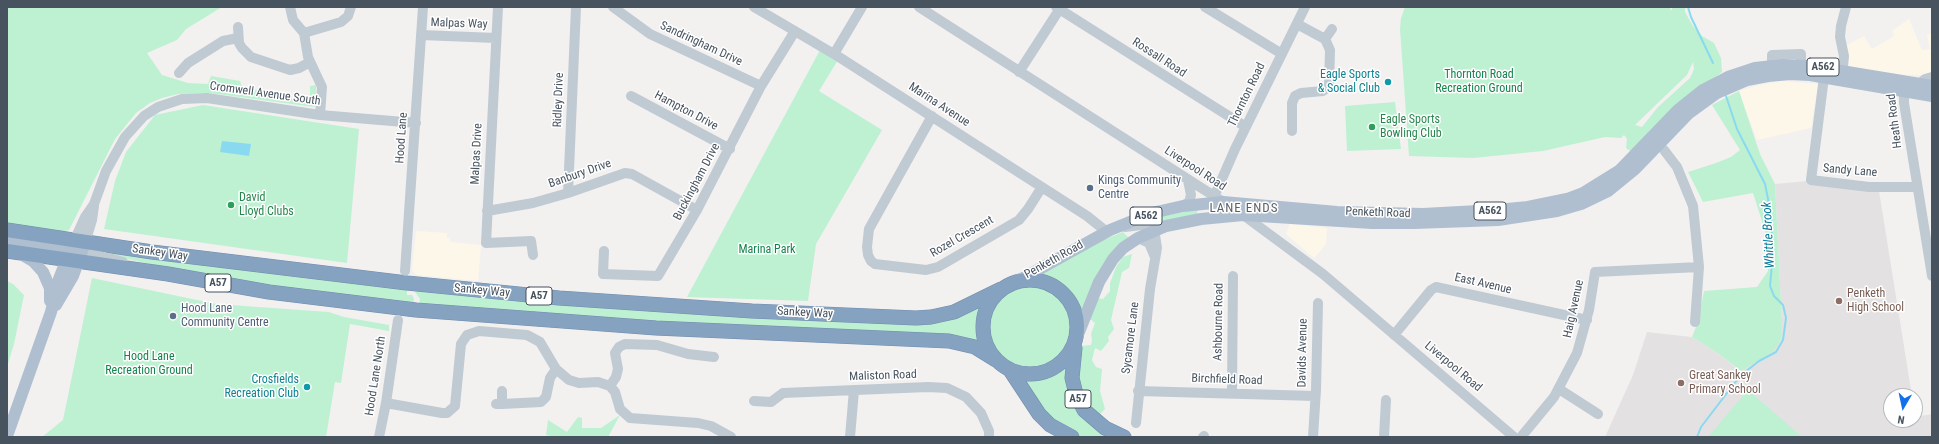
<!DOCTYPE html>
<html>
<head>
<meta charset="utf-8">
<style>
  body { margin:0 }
  #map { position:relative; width:1939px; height:444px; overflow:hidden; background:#f3f0f0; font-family:"Roboto Condensed",sans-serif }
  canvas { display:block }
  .frame { position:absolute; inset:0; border:8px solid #47535f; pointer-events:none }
  .north { position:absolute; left:1883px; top:388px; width:40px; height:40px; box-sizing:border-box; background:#fff; border:1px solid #b5babf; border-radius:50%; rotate:189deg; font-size:11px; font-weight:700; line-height:16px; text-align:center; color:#47535f }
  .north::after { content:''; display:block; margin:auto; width:14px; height:18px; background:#1270eb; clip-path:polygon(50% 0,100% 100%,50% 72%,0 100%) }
</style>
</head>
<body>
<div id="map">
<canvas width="1939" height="444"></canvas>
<div class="frame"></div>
<div class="north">N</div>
</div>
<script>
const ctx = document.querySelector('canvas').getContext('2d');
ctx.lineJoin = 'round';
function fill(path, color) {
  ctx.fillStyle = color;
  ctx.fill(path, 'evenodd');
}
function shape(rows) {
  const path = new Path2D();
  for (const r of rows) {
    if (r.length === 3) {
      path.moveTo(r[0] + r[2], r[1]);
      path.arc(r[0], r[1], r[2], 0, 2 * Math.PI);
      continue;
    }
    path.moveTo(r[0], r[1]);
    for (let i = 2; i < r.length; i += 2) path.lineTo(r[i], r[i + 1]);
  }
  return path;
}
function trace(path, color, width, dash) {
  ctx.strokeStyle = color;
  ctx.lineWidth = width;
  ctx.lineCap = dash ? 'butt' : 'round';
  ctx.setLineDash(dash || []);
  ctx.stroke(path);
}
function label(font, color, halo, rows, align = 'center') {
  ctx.font = font + ' "Roboto Condensed",sans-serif';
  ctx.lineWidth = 3;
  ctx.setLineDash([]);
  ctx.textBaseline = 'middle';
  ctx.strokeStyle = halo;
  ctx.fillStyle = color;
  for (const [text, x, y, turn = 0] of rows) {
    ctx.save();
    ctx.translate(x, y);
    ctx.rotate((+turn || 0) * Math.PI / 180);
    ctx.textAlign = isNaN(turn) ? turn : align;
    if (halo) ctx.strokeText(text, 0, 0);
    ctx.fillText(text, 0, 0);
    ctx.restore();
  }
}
const commercial = shape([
  [1909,19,1922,50,1930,49,1927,35,1932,33,1932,75,1908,75,1847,67,1845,46,1864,36,1872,49,1894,36,1892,31],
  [1781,81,1818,84,1811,128,1757,140,1739,91,1759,85],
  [1290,224,1327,228,1326,244,1314,258,1286,234],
  [416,231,447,233,447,238,450,238,450,242,481,245,478,281,416,275,412,270]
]);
const education = shape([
  [1807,181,1879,191,1912,396,1891,396,1891,420,1915,420,1915,417,1932,414,1932,437,1605,437,1633,375,1647,332,1692,337,1719,354,1740,371,1774,351,1782,321,1775,184]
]);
const green = shape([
  [7,7,222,7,186,29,177,40,147,53,162,75,188,83,208,84,211,76,240,81,242,87,304,100,310,95,310,86,316,85,316,105,314,107,210,93,178,94,162,98,150,103,136,113,115,139,69,230,61,232,7,226],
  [1405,7,1670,7,1671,11,1673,7,1685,7,1685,12,1693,26,1702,36,1714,43,1721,58,1722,72,1696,91,1633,153,1626,148,1627,139,1624,135,1621,138,1605,137,1543,151,1473,158,1409,156,1400,29,1401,18],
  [1693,62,1694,69,1690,78,1658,107,1642,127,1635,125,1687,75],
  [820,50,838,60,819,91,882,130,816,244,808,301,687,297],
  [1739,91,1760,154,1775,184,1782,321,1781,339,1774,351,1741,371,1719,354,1692,337,1698,322,1704,291,1757,287,1768,271,1769,243,1753,193,1703,202,1688,172,1716,163,1731,157,1740,150,1712,105],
  [1395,102,1401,149,1347,151,1345,106],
  [203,105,359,129,347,263,104,229,115,181,126,152,155,115],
  [1198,209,1197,214,1154,226,1147,222,1149,219],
  [1123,232,1129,238,1082,311,1067,289,1057,282,1038,275,1093,244],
  [94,250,407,289,407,295,412,295,414,299,413,306,205,276,95,252],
  [1132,254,1129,268,1122,272,1111,320,1114,329,1108,337,1109,341,1101,351,1095,348,1092,360,1096,367,1102,369,1100,391,1105,409,1099,415,1087,403,1078,387,1081,346,1091,345,1092,341,1091,334,1095,323,1090,319,1097,298,1103,299,1110,291,1110,283,1116,267,1123,257],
  [92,278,216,304,329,312,344,317,389,325,389,331,350,324,341,383,335,382,326,437,42,437,63,420],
  [7,281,13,284,24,295,14,344,7,367],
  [1031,327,42],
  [416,289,901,322,982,305,978,329,981,343,743,329,419,306,420,299,415,292],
  [1065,368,1068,368,1069,382,1113,437,1083,437,1069,431,1052,421,1023,379,1046,377],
  [1748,390,1802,437,1708,437],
  [620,415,608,437,555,437,546,435,548,420,567,432,578,417,582,418,582,428,601,428]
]);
const water = shape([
  [222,141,251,144,249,156,220,152]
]);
const stream = shape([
  [1688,7,1691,17,1713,63],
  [1697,437,1701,427,1740,376,1759,361,1776,352,1783,340,1786,318,1783,305,1774,296,1770,286,1773,253,1771,214,1765,184,1737,129,1726,96]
]);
const minor = shape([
  [290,7,293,20,304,33,308,57,322,87,320,115],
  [498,7,486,243,531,241,533,255],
  [613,7,650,34,761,86],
  [754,7,839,57,1087,216,1107,232],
  [919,7,1225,203],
  [1056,7,1246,127],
  [1205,7,1282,54],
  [1297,24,1325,39,1332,29],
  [238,27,239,43,242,48,251,57,290,70,299,68,310,62],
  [304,33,341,22,348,16,351,7],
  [421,35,496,38],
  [834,54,862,7],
  [1772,65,1772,55,1801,54,1801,65],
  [1019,72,1061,7],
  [179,73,188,63,223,41,238,38],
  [1824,77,1811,180,1869,187,1917,187],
  [1842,78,1844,56,1840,37,1841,26,1846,7],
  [1904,84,1904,103,1932,276],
  [1919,84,1925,79,1932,77],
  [631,96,730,149],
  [932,116,869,229,867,247,868,255,871,261,875,264,926,270,938,267,1019,220,1028,209,1042,187],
  [1292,131,1292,103,1295,96,1301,93,1323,91,1329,86,1330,50,1325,39],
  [1664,150,1677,167,1693,206,1699,267,1695,322],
  [568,193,576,7],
  [1214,197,1235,149,1305,7],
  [1183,206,1189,202,1191,195,1188,180],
  [487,211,533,203,568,193,625,173,632,174,697,210],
  [1242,214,1323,274,1514,437],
  [1125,227,1141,225,1150,228,1155,235,1157,248,1150,289,1136,423],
  [1138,238,1149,243,1155,257],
  [85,243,92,220,94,206],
  [604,251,603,274,658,276,697,210,761,86,795,31],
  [123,262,79,250,74,241,85,217,94,204,106,171,125,137,144,116,158,107,182,99,207,98,320,115,416,123],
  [405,271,423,7],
  [1394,335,1431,290,1436,287,1587,320],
  [610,386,616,377,618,369,615,353,619,347,625,344,657,345,688,354,714,357],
  [1559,389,1598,414],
  [1138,391,1315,396],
  [1232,392,1233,276],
  [754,401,771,402,783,393,928,387,947,388,966,397,981,413,989,431,989,437],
  [386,403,442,413,447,413,455,406,461,344,467,335,479,331,527,335,540,342,556,369,569,380,579,383,598,382,610,386,615,392,620,409,630,418,698,423,711,426,731,437],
  [496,404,502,404,502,391],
  [502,404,541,402,546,397,550,378,556,369],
  [379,437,386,403,398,320],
  [850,437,854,390],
  [1203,437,1204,436],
  [1313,437,1316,390,1318,303],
  [1384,437,1386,400],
  [1521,437,1554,397,1577,353,1589,310,1595,272,1699,267]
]);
const major = shape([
  [7,239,70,250,75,254],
  [21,254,33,261,43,272,50,288,50,301],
  [1016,282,1110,230,1152,213,1183,206,1223,202,1337,212,1423,214,1497,210,1528,207,1567,199,1583,193,1620,170,1678,110,1703,90,1728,77,1755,68,1782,65,1811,66,1932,86],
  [56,305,73,276,85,243],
  [1077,337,1099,282,1113,259,1123,248,1138,238,1166,226,1201,219,1243,215,1372,223,1414,223,1498,220,1557,211,1581,204,1608,191,1635,169,1688,114,1717,93,1747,80,1768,76,1790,74,1810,75,1932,96],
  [7,436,51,312,59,279,74,241]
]);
const highway = shape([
  [7,230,152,252,407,283,559,298,752,311,916,318,931,317,954,312,1001,289],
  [7,251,168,274,269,292,416,310,656,328,949,341,975,347,996,360],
  [1030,327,47],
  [1075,348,1072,378,1076,394,1084,410,1105,428,1124,437],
  [1010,370,1039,414,1050,425,1072,437]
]);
const markers = [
  [1388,82,4,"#0f9aa8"],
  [1372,127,4,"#2e9e5b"],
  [1090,188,4,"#5c6f8a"],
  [231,205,4,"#2e9e5b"],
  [1839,301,4,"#8d6e63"],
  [173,316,4,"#5c6f8a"],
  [1681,383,4,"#8d6e63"],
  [307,387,4,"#0f9aa8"]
];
const shields = [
  [1823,67,32],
  [1490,211,32],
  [1146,216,32],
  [218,283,26],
  [539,296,26],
  [1078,399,26]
];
const shieldNames = [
  ["A562",1823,67],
  ["A562",1490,211],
  ["A562",1146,216],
  ["A57",218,283],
  ["A57",539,296],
  ["A57",1078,399]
];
const streetNames = [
  ["Malpas Way",459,24,2],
  ["Sandringham Drive",701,44,25],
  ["Rossall Road",1159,58,33],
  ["Cromwell Avenue South",265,94,8],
  ["Thornton Road",1247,95,-64],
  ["Ridley Drive",559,100,-88],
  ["Marina Avenue",939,105,33],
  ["Hampton Drive",686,111,28],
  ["Heath Road",1895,121,-97],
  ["Hood Lane",402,138,-86],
  ["Malpas Drive",477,154,-87],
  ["Liverpool Road",1195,169,33],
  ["Sandy Lane",1850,171,5],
  ["Banbury Drive",580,174,-19],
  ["Buckingham Drive",697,182,-62],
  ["Penketh Road",1378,213,2],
  ["Rozel Crescent",962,237,-30],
  ["Sankey Way",160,253,8],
  ["Penketh Road",1054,260,-29],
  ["East Avenue",1483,284,13],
  ["Sankey Way",482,291,5],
  ["Haig Avenue",1574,309,-78],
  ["Sankey Way",805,313,3],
  ["Ashbourne Road",1219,322,-89],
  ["Sycamore Lane",1131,338,-83],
  ["Davids Avenue",1303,353,-89],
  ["Liverpool Road",1453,367,40],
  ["Hood Lane North",376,376,-81],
  ["Maliston Road",883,376,-2],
  ["Birchfield Road",1227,380,2]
];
const cultureNames = [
  ["Eagle Sports",1380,75],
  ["& Social Club",1380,89],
  ["Crosfields",299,380],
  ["Recreation Club",299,394]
];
const parkNames = [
  ["Thornton Road",1479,75],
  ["Recreation Ground",1479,89],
  ["Marina Park",767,250],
  ["Hood Lane",149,357],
  ["Recreation Ground",149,371]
];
const leisureNames = [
  ["Eagle Sports",1380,120],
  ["Bowling Club",1380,134],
  ["David",239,198],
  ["Lloyd Clubs",239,212]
];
const serviceNames = [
  ["Kings Community",1098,181],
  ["Centre",1098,195],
  ["Hood Lane",181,309],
  ["Community Centre",181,323]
];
const educationNames = [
  ["Penketh",1847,294],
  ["High School",1847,308],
  ["Great Sankey",1689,376],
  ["Primary School",1689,390]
];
const neighbourhoodNames = [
  ["LANE ENDS",1244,209]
];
const waterNames = [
  ["Whittle Brook",1769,235,-93]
];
fill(commercial, '#fdf7ea');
fill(education, '#e4e1e2');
fill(green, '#bdf1d2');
fill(water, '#89daf0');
trace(stream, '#89daf0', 2);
trace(highway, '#718dad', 15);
trace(minor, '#c0cad2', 10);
trace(major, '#afbfd0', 12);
trace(highway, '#86a2c1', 14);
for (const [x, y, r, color] of markers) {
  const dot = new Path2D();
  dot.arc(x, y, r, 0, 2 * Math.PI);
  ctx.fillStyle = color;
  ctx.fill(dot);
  trace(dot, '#fff', 1.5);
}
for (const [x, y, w] of shields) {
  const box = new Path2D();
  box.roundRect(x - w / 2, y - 9, w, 18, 3);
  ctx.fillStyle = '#fff';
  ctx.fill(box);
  trace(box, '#47535f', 1);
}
label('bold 11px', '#47535f', null, shieldNames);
label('12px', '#47535f', '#fff', streetNames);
label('12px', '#0d838f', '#fff', cultureNames, 'right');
label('12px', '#13844c', '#fff', parkNames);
label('12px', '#27864d', '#fff', leisureNames, 'left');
label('12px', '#4e5e75', '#fff', serviceNames, 'left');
label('12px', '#785e54', '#fff', educationNames, 'left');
ctx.letterSpacing = '1px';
label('13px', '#5c6065', '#fff', neighbourhoodNames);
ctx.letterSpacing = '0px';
label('italic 13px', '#087b9a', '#fff', waterNames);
</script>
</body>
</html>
